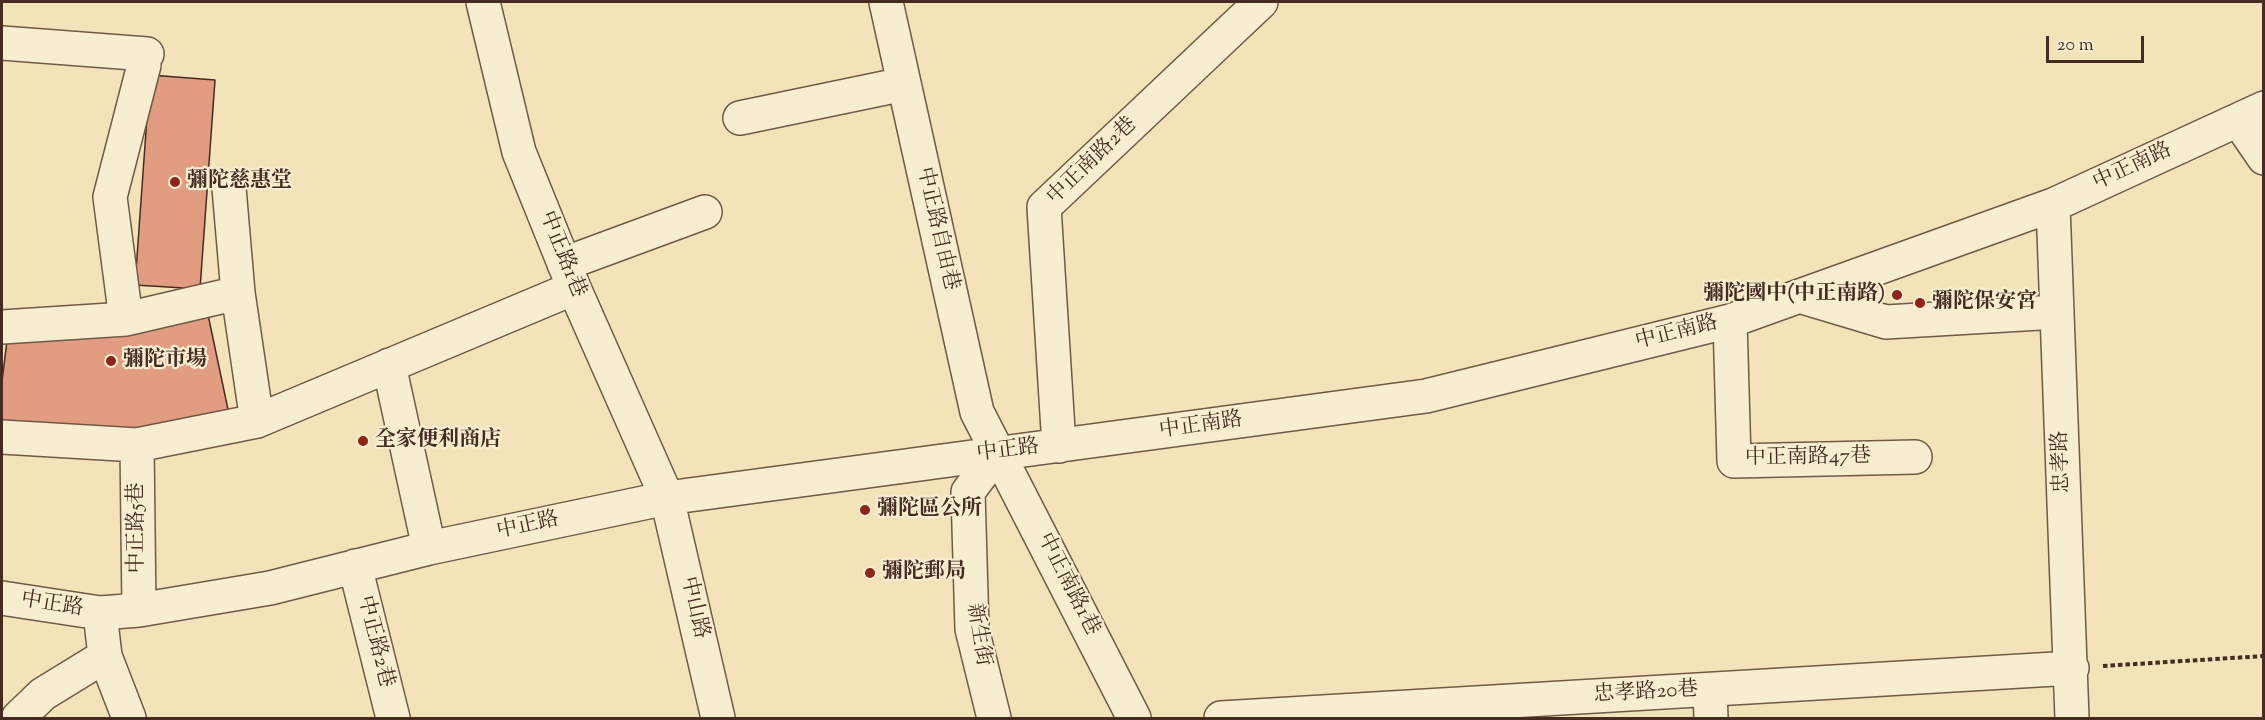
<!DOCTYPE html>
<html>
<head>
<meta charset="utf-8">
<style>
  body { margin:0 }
  #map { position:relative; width:2265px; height:720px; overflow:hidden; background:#f2e4b8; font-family:"Sorts Mill Goudy",serif }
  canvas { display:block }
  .frame { position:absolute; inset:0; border:3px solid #452b21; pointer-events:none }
  .scale { position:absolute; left:2046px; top:36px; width:98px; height:27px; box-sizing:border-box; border:3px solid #452b21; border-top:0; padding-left:8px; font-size:18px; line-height:21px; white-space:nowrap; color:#452b21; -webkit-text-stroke:4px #f7edd1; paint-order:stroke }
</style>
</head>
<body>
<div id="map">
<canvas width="2265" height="720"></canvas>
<div class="frame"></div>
<div class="scale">20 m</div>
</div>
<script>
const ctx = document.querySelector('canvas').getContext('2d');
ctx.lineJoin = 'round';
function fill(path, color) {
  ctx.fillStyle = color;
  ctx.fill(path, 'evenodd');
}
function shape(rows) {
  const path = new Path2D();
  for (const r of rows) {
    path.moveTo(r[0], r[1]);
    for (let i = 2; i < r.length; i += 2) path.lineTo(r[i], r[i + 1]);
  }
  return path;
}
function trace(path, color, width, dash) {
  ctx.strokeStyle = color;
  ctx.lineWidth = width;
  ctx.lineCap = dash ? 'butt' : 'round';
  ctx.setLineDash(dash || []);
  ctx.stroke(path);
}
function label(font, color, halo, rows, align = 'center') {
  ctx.font = font + ' "Sorts Mill Goudy","Noto Serif TC",serif';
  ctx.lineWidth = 4.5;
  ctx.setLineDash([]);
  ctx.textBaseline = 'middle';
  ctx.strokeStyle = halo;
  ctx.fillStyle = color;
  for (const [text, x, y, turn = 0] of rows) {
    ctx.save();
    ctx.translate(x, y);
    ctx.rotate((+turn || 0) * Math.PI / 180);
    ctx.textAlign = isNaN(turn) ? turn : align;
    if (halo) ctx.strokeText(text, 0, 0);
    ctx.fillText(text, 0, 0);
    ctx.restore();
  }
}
const building = shape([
  [150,75,215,80,200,289,135,285,150,75],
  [207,310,230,419,135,438,2,432,2,381,7,341,207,310]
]);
const path = shape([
  [2103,666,2264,656]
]);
const minor = shape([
  [483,2,519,152,574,288,667,498,718,718],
  [886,2,977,412,1134,718],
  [2,43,147,54],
  [740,118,904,84],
  [2238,120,2264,158],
  [2053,205,2072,718],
  [564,264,705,212],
  [238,293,257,421,574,288],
  [1799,296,1886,322,2057,312],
  [126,319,110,197,144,65],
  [1730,321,1734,461,1915,457],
  [2,327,126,319,238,293,229,188],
  [389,365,429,548],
  [2,437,137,445,257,421],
  [137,445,139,610],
  [1059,446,1044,207,1261,2],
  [355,566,393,718],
  [2,598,100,613,139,610,270,588,429,548,667,498,1426,396,1730,321,2053,205,2264,108],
  [100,613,105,656,129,718],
  [1710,690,1711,718],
  [18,718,43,694,105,656],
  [994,718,972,629,968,492,997,453],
  [1221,718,2072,668]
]);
const markers = [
  [175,182,6,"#8f2418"],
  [1897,295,6,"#8f2418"],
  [1920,303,6,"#8f2418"],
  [111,361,6,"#8f2418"],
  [363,441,6,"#8f2418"],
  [865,510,6,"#8f2418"],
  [870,573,6,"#8f2418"]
];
const streetNames = [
  ["中正南路2巷",1093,162,-44],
  ["中正南路",2133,168,-25],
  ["中正路自由巷",936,229,77],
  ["中正路1巷",561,255,68],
  ["中正南路",1677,334,-14],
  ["中正南路",1201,427,-8],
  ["中正路",1008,452,-7],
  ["中正南路47巷",1808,459,-1],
  ["忠孝路",2063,462,-92],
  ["中正路",528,527,-12],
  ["中正路5巷",138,528,-90],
  ["中正南路1巷",1067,585,63],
  ["中正路",52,606,9],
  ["中山路",693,608,77],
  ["新生街",977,635,81],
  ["中正路2巷",374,642,76],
  ["忠孝路20巷",1646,694,-3]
];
const poiNames = [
  ["彌陀慈惠堂",187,182],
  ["彌陀國中(中正南路)",1885,295,"right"],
  ["彌陀保安宮",1932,303],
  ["彌陀市場",123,361],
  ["全家便利商店",375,441],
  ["彌陀區公所",877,510],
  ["彌陀郵局",882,573]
];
fill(building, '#e29c82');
trace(building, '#452b21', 1.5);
trace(minor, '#705947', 36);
trace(path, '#452b21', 4, [4.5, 3]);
trace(minor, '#f7edd1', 33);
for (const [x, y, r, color] of markers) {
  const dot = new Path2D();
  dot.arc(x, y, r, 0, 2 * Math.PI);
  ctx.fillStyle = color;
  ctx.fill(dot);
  trace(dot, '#f7edd1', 2);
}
label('21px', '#452b21', '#f7edd1', streetNames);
label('bold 21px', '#452b21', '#f7edd1', poiNames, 'left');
</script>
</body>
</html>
